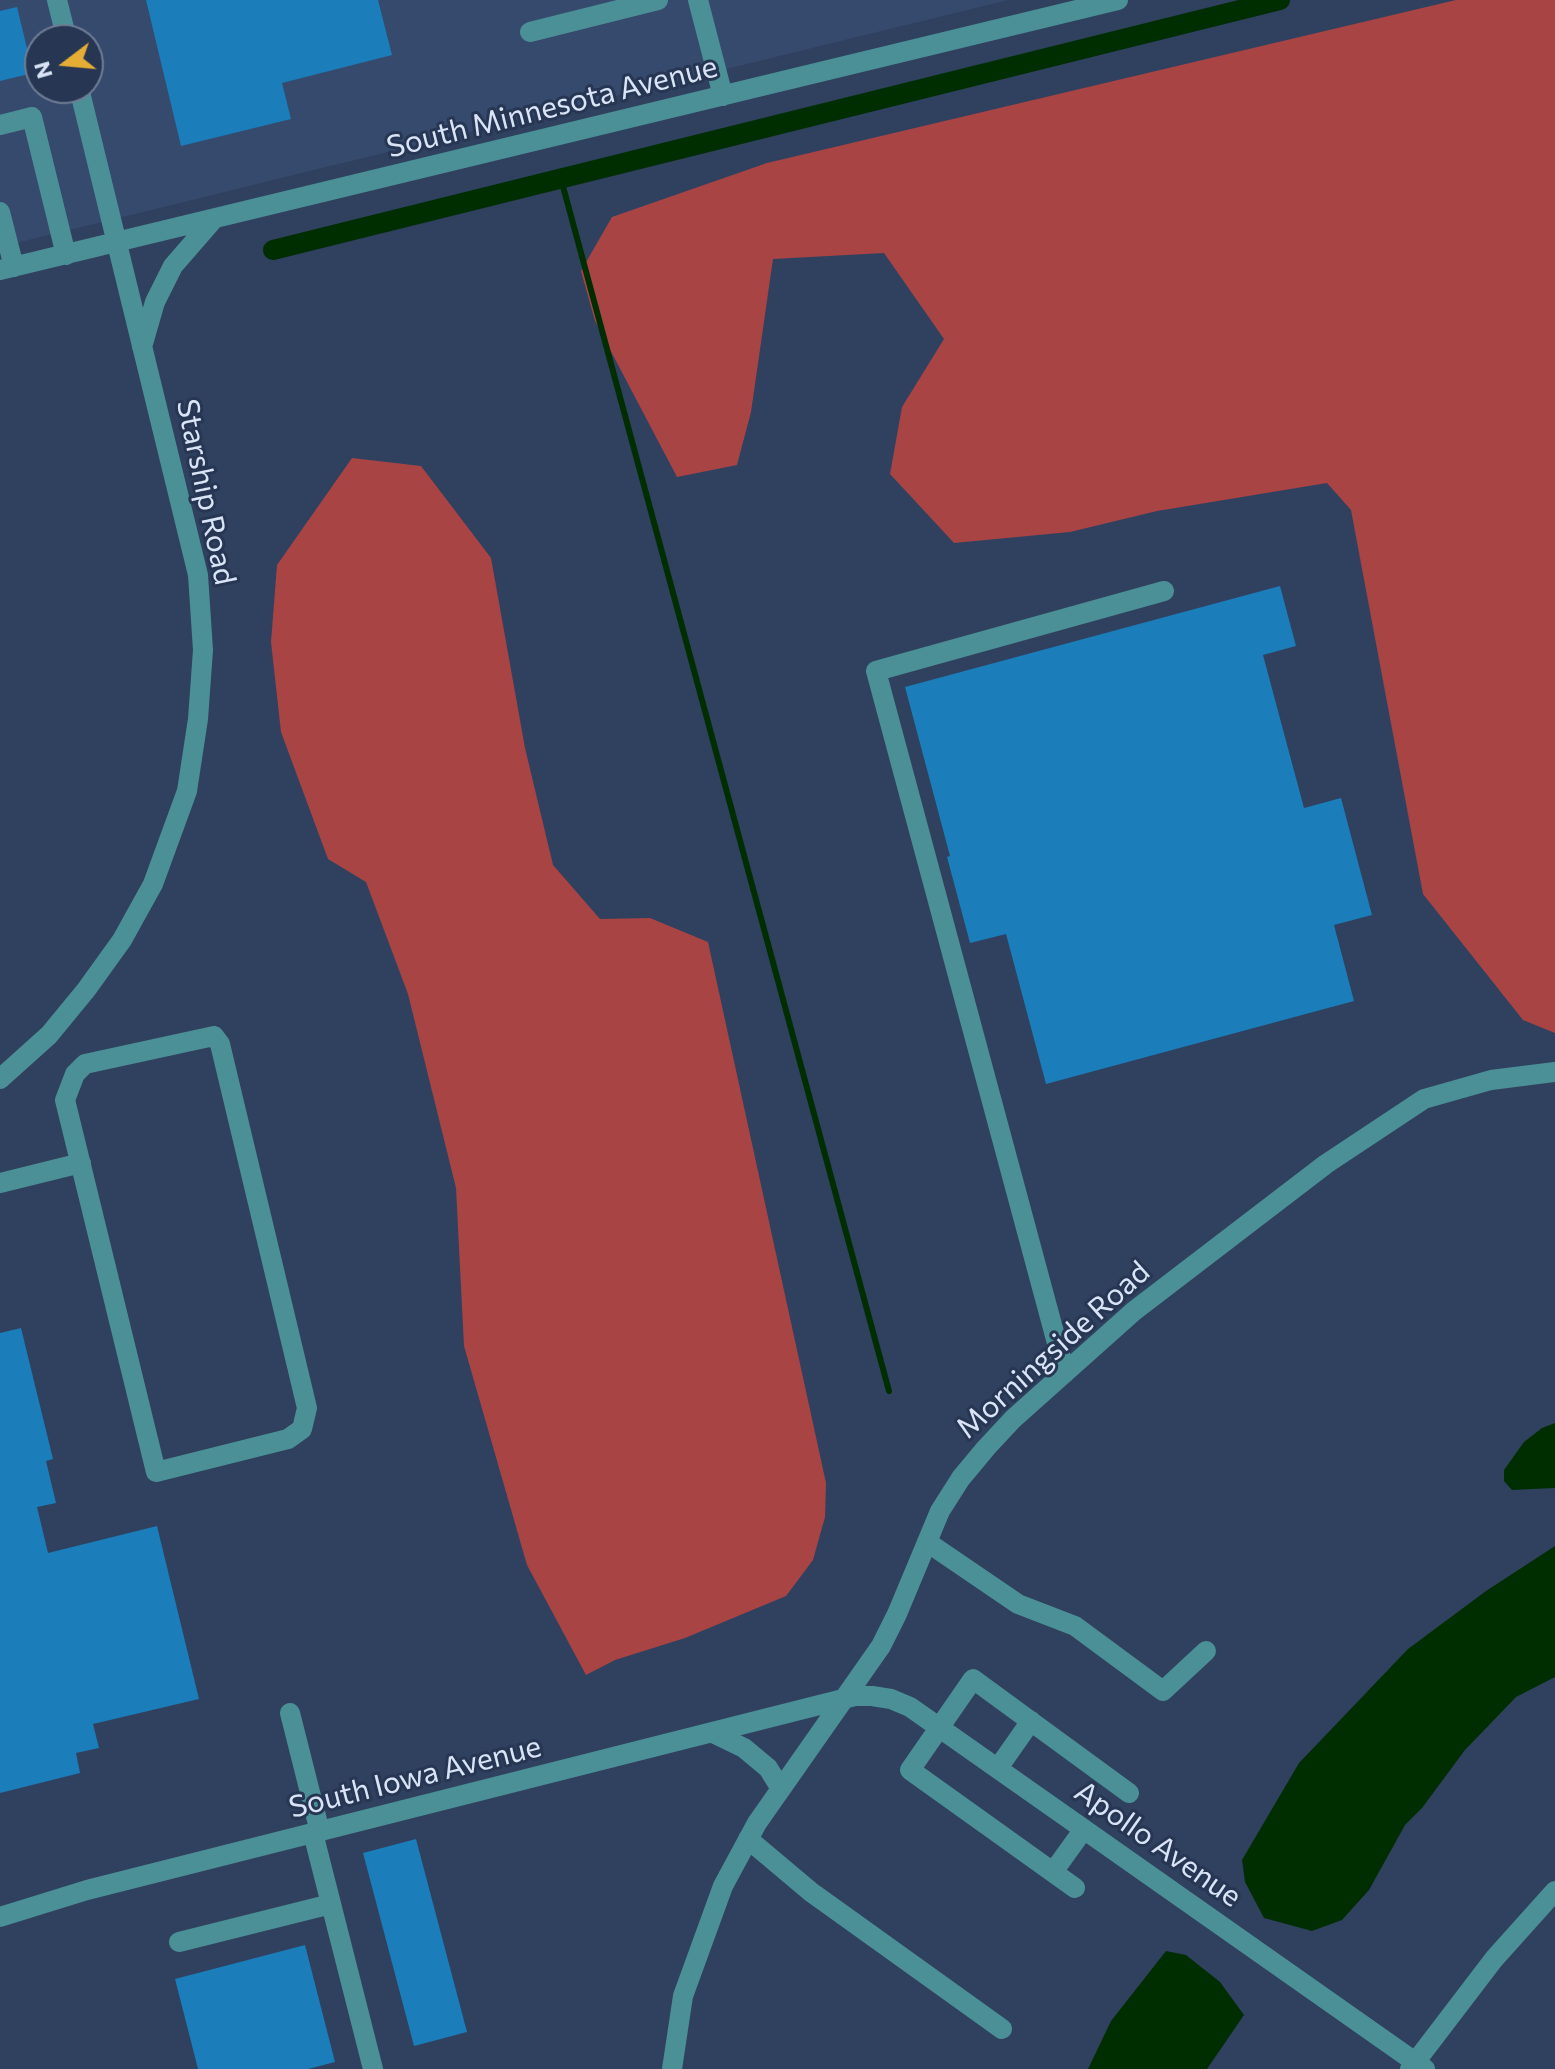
<!DOCTYPE html>
<html>
<head>
<meta charset="utf-8">
<style>
  body { margin:0 }
  #map { position:relative; width:1555px; height:2069px; overflow:hidden; background:#30405f; font-family:Commissioner,sans-serif }
  canvas { display:block }
  .north { position:absolute; left:24px; top:24px; width:80px; height:80px; box-sizing:border-box; background:#263653; border:2px solid #6e7c95; border-radius:50%; rotate:254deg; font-size:22px; font-weight:700; line-height:32px; text-align:center; color:#dae4f7 }
  .north::after { content:''; display:block; margin:auto; width:28px; height:36px; background:#e5ad35; clip-path:polygon(50% 0,100% 100%,50% 72%,0 100%) }
</style>
</head>
<body>
<div id="map">
<canvas width="1555" height="2069"></canvas>
<div class="north">N</div>
</div>
<script>
const ctx = document.querySelector('canvas').getContext('2d');
ctx.lineJoin = 'round';
function fill(path, color) {
  ctx.fillStyle = color;
  ctx.fill(path, 'evenodd');
}
function shape(rows) {
  const path = new Path2D();
  for (const r of rows) {
    path.moveTo(r[0], r[1]);
    for (let i = 2; i < r.length; i += 2) path.lineTo(r[i], r[i + 1]);
  }
  return path;
}
function trace(path, color, width, dash) {
  ctx.strokeStyle = color;
  ctx.lineWidth = width;
  ctx.lineCap = dash ? 'butt' : 'round';
  ctx.setLineDash(dash || []);
  ctx.stroke(path);
}
function label(font, color, halo, rows, align = 'center') {
  ctx.font = font + ' Commissioner,sans-serif';
  ctx.lineWidth = 6;
  ctx.setLineDash([]);
  ctx.textBaseline = 'middle';
  ctx.strokeStyle = halo;
  ctx.fillStyle = color;
  for (const [text, x, y, turn = 0] of rows) {
    ctx.save();
    ctx.translate(x, y);
    ctx.rotate((+turn || 0) * Math.PI / 180);
    ctx.textAlign = isNaN(turn) ? turn : align;
    if (halo) ctx.strokeText(text, 0, 0);
    ctx.fillText(text, 0, 0);
    ctx.restore();
  }
}
const built = shape([
  [0,0,1008,0,0,247],
  [40,40,88,40,88,88,40,88]
]);
const green = shape([
  [1456,0,1555,0,1555,1033,1523,1020,1423,894,1351,510,1327,483,1157,511,1070,532,954,543,890,474,902,407,944,339,884,253,773,259,751,412,737,465,677,477,595,321,581,271,612,217,767,163],
  [352,458,421,466,491,558,525,748,553,865,600,919,650,918,708,942,826,1483,825,1517,813,1560,786,1596,685,1638,615,1660,586,1675,527,1565,464,1346,456,1188,408,994,366,882,328,859,281,732,271,642,277,565]
]);
const water = shape([
  [1555,1423,1555,1488,1512,1490,1504,1481,1504,1470,1524,1442,1542,1428],
  [1555,1546,1555,1677,1516,1697,1465,1750,1422,1808,1405,1825,1369,1890,1342,1920,1312,1931,1264,1918,1245,1882,1242,1860,1299,1763,1408,1649,1486,1591],
  [1166,1951,1186,1955,1220,1982,1244,2015,1207,2069,1088,2069,1111,2021]
]);
const stream = shape([
  [561,179,889,1391]
]);
const canal = shape([
  [273,250,1280,0]
]);
const building = shape([
  [146,0,378,0,392,55,282,83,291,119,181,146],
  [17,7,33,73,0,81,0,11],
  [1280,586,1296,646,1263,655,1304,808,1341,798,1372,915,1334,925,1354,1001,1046,1084,1006,934,970,943,947,857,950,856,905,687],
  [21,1328,53,1459,46,1461,56,1503,37,1507,48,1553,157,1526,199,1699,93,1724,99,1748,76,1753,80,1773,0,1793,0,1333],
  [416,1839,467,2032,414,2046,363,1853],
  [305,1945,335,2062,308,2069,198,2069,175,1979]
]);
const minor = shape([
  [57,0,67,40],
  [698,0,723,96],
  [530,32,658,0],
  [0,125,32,117,66,255],
  [0,212,14,267],
  [0,270,1118,0],
  [142,347,155,302,173,266,213,220],
  [214,1036,220,1044,307,1408,302,1429,288,1439,156,1472,65,1100,75,1074,85,1064,214,1036],
  [0,1079,49,1035,86,990,122,940,153,884,187,791,198,719,203,650,198,575,79,88],
  [0,1183,81,1163],
  [1065,1373,876,671,1164,591],
  [927,1542,1018,1604,1075,1626,1163,1691,1206,1651],
  [290,1713,320,1832],
  [713,1733,744,1748,768,1768,781,1789],
  [998,1768,1031,1721],
  [313,1833,373,2069],
  [748,1839,811,1892,1002,2029],
  [1053,1872,1084,1829],
  [1075,1888,910,1770,973,1679,1129,1793],
  [0,1917,87,1890,855,1696,872,1696,891,1699,910,1707,1425,2069],
  [179,1942,331,1904],
  [672,2069,683,1996,723,1886,757,1823,881,1646,897,1614,940,1511,961,1478,986,1448,1013,1419,1134,1311,1326,1164,1424,1099,1491,1080,1555,1072],
  [1410,2069,1494,1959,1555,1891]
]);
const streetNames = [
  ["South Minnesota Avenue",552,107,-14],
  ["Starship Road",206,492,78],
  ["Morningside Road",1053,1350,-42],
  ["South Iowa Avenue",415,1777,-14],
  ["Apollo Avenue",1158,1844,35]
];
fill(built, '#364a6e');
fill(green, '#a94445');
fill(water, '#002e00');
trace(stream, '#002e00', 6);
trace(canal, '#002e00', 20);
fill(building, '#1b7db9');
trace(minor, '#4b9096', 20);
label('30px', '#dae4f7', '#263653', streetNames);
</script>
</body>
</html>
